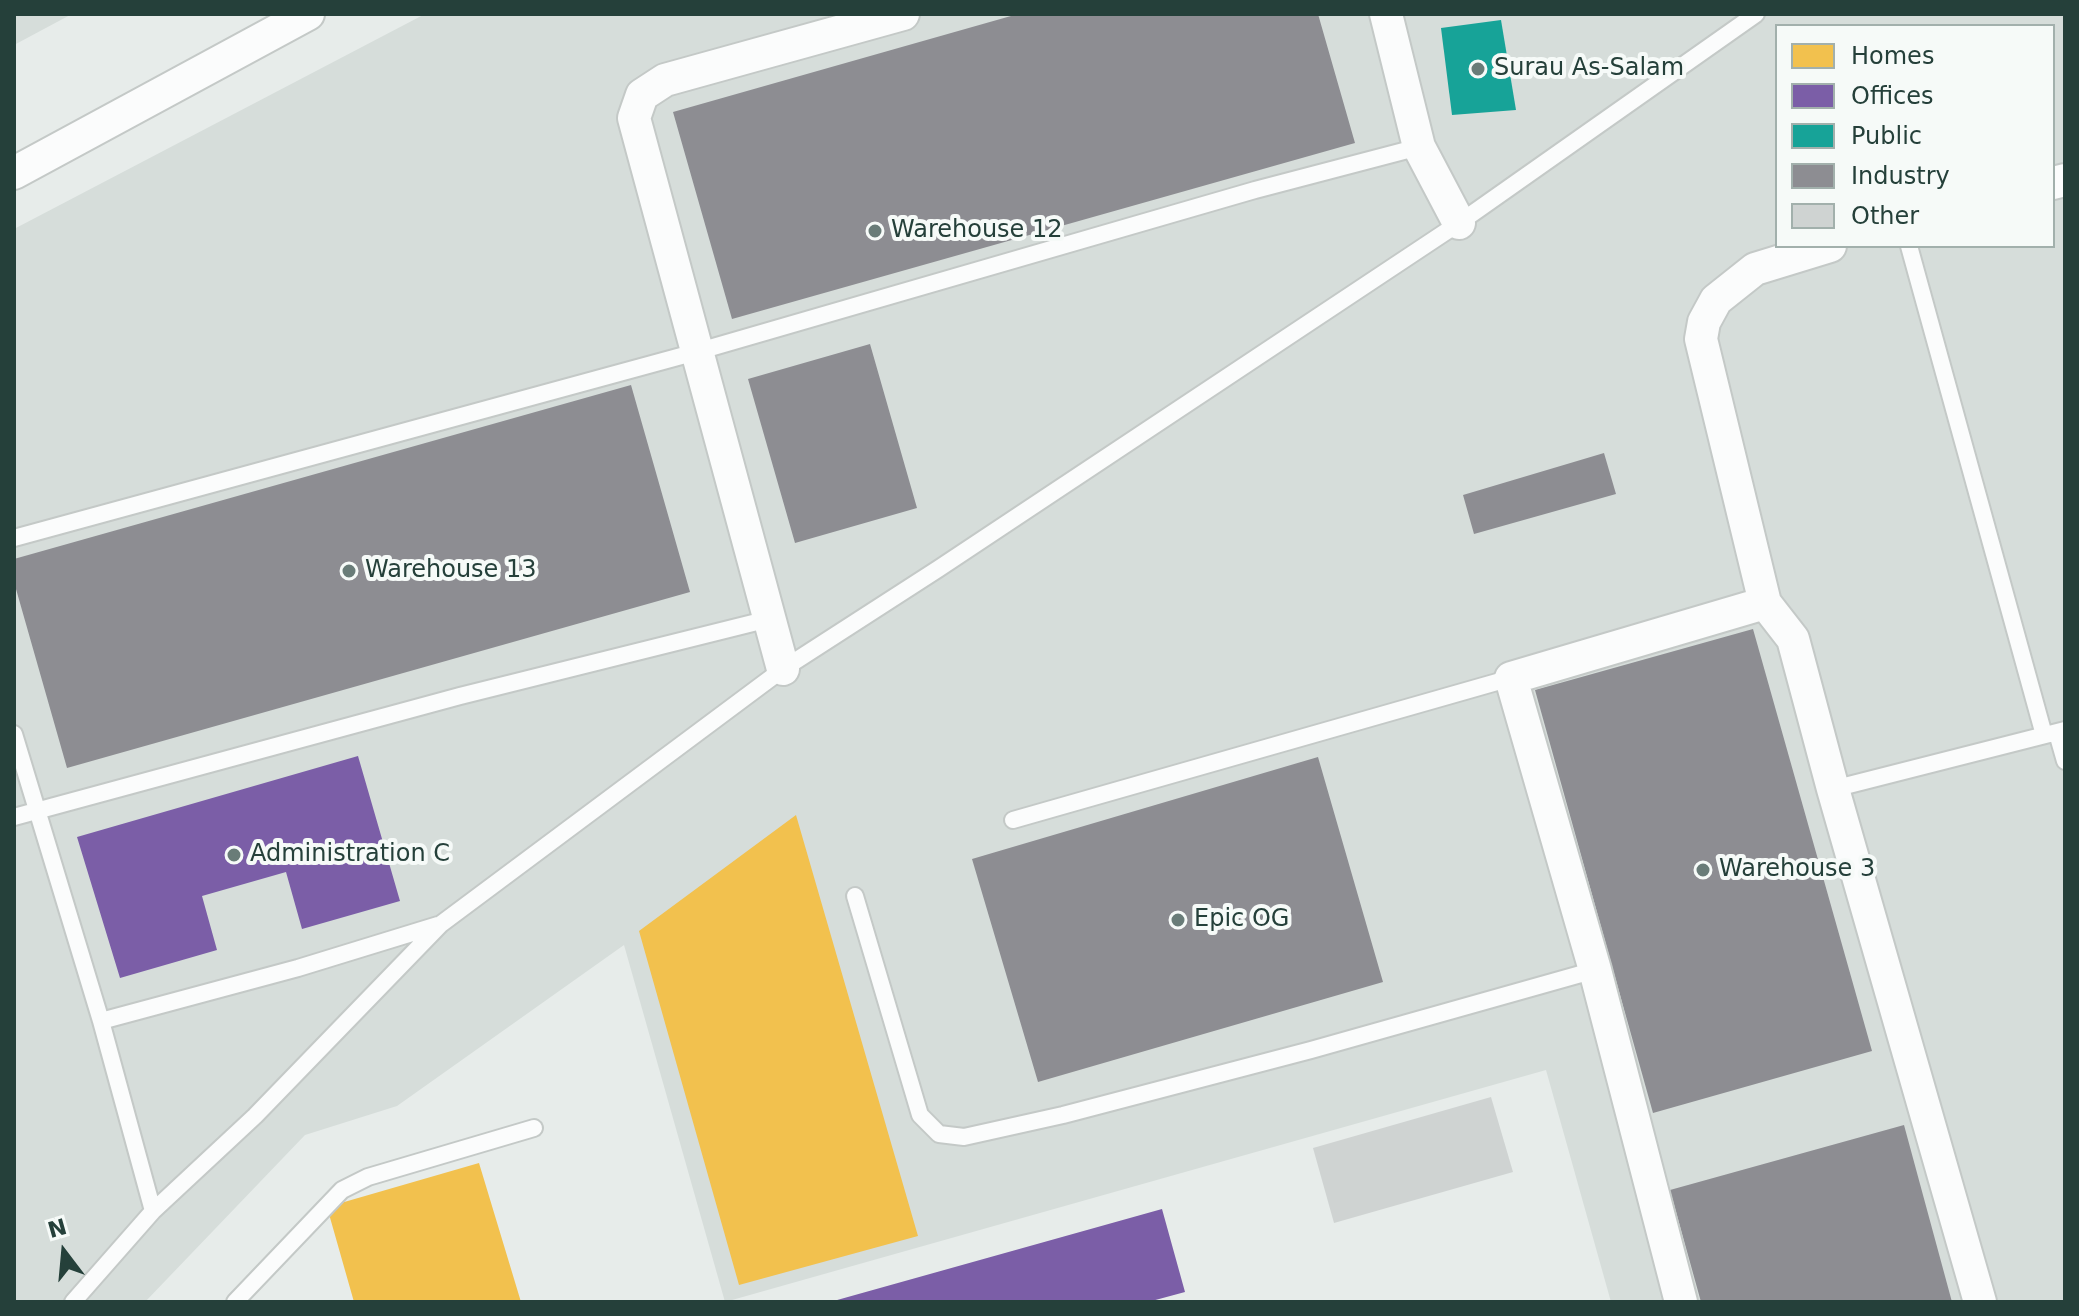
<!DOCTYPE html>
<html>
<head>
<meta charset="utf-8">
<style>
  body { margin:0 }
  #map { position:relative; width:2079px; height:1316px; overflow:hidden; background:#e7ecea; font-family:"DejaVu Sans",sans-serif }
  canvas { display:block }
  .frame { position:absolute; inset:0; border:16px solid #25403a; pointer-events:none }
  .legend { position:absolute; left:1775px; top:24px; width:280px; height:224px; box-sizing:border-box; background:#f6faf8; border:2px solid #a2b0ac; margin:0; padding:10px 14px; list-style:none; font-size:24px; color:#25403a }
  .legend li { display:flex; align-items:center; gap:16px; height:40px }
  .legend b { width:40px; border:2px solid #a2b0ac }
  .north { position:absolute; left:24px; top:1212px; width:80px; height:80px; -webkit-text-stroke:6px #f6faf8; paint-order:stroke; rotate:344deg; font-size:22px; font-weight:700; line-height:32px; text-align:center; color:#25403a }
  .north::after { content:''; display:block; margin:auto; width:28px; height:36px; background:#25403a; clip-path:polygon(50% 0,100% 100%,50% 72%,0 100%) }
</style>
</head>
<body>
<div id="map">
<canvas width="2079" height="1316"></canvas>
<div class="frame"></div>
<ul class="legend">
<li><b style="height:22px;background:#f2c14e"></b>Homes</li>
<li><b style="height:22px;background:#7b5ea7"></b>Offices</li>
<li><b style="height:22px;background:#17a398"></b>Public</li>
<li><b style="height:22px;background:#8d8d92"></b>Industry</li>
<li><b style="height:22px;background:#cfd3d2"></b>Other</li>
</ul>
<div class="north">N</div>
</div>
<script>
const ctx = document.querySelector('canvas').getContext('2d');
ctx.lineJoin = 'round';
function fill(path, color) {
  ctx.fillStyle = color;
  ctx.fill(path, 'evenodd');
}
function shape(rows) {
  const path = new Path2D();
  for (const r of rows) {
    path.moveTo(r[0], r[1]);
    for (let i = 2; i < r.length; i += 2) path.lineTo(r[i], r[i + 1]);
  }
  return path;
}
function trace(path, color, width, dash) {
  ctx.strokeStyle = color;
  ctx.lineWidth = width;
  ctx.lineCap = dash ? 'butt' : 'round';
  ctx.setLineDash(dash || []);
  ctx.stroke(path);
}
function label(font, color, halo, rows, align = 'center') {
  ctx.font = font + ' "DejaVu Sans",sans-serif';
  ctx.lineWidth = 8;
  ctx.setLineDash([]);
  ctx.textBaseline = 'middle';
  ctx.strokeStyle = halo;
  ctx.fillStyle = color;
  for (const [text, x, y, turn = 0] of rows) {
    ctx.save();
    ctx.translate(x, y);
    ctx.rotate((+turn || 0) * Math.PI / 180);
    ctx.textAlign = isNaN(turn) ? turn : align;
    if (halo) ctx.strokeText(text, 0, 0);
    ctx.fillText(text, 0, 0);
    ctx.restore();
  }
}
const built = shape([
  [14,14,72,14,14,45],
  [425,14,2065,14,2065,1302,1611,1302,1546,1070,725,1302,624,945,397,1106,305,1135,145,1302,14,1302,14,229],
  [1777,26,2053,26,2053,246,1777,246]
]);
const homes = shape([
  [796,815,918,1236,739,1285,639,931],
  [479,1163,521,1302,354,1302,327,1207]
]);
const offices = shape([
  [358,756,400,901,302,929,286,872,202,896,217,950,120,978,77,837],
  [1162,1209,1185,1292,1148,1302,830,1302]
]);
const public = shape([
  [1501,20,1516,110,1452,115,1441,28]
]);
const industry = shape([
  [1018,14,1318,14,1355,143,732,319,673,112],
  [870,344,917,508,795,543,748,379],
  [631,385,690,592,67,768,14,582,14,559],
  [1604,453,1616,494,1474,534,1463,495],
  [1753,629,1872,1051,1653,1113,1535,690],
  [1318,757,1383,982,1038,1082,972,859],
  [1904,1125,1952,1302,1701,1302,1670,1190]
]);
const building = shape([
  [1491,1097,1513,1172,1334,1223,1313,1148]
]);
const lane = shape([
  [1909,246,2044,735],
  [14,538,696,352,1255,190,1419,147],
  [2057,733,2065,761],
  [14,734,101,1021,153,1211],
  [1833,789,2065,730],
  [14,817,460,696,769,619],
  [1013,820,1511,678],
  [855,896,920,1115,939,1134,964,1137,1063,1115,1311,1050,1595,970],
  [101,1021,298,968,438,925],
  [73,1302,153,1211,255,1116,441,924,783,669,938,569,1459,223,1756,14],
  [235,1302,342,1190,368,1177,534,1128]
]);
const street = shape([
  [1386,14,1419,147,1459,223],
  [14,173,308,14],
  [2053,183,2065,180],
  [1830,246,1755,269,1716,300,1704,322,1701,339,1765,603,1793,639,1833,789,1980,1302],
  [783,669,634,118,642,95,665,80,903,14],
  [1681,1302,1595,970,1511,678,1765,603]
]);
const markers = [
  [1478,69,8,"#697c78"],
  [875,231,8,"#697c78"],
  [349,571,8,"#697c78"],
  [234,855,8,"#697c78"],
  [1703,870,8,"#697c78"],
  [1178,920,8,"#697c78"]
];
const poiNames = [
  ["Surau As-Salam",1494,69],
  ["Warehouse 12",891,231],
  ["Warehouse 13",365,571],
  ["Administration C",250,855],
  ["Warehouse 3",1719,870],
  ["Epic OG",1194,920]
];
fill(built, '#d6ddda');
fill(homes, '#f2c14e');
fill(offices, '#7b5ea7');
fill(public, '#17a398');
fill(industry, '#8d8d92');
fill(building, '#cfd3d2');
trace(lane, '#c4c9c7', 20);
trace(street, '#c4c9c7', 36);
trace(lane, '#fbfcfc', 16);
trace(street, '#fbfcfc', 32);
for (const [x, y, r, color] of markers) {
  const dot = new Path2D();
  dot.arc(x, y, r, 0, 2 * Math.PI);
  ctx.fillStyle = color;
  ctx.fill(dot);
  trace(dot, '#f6faf8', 3);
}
label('24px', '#25403a', '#f6faf8', poiNames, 'left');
</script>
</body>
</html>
